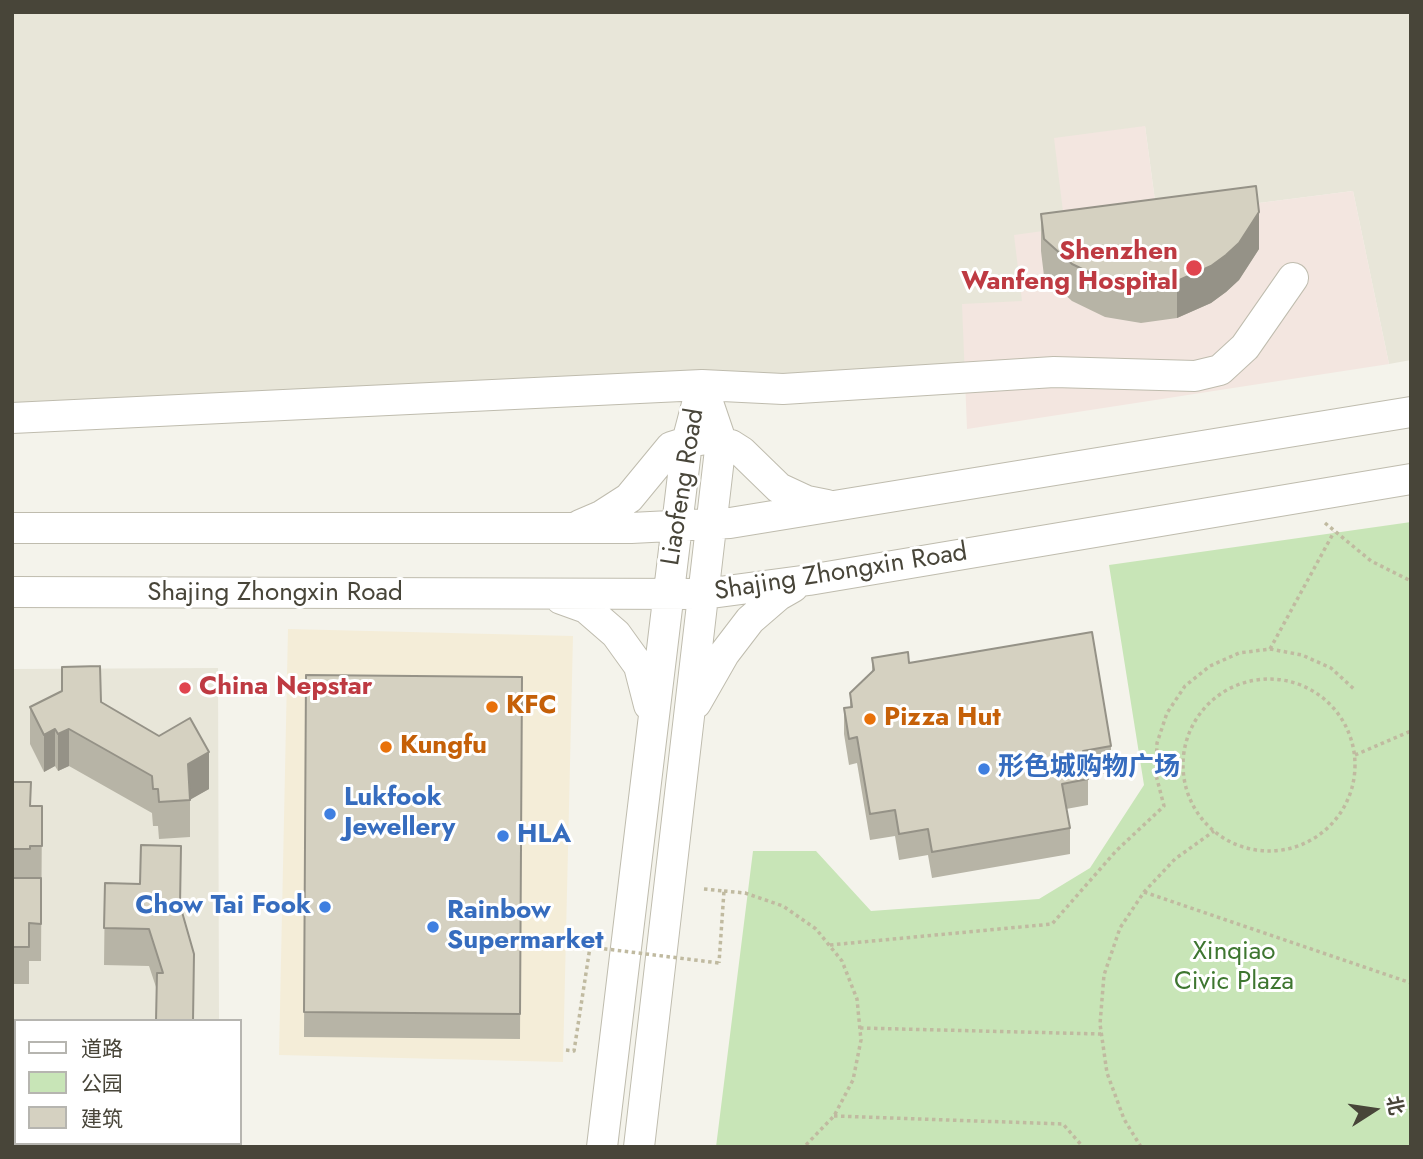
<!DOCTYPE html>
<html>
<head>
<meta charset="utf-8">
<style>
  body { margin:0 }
  #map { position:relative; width:1423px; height:1159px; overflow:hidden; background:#f4f3eb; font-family:Jost,"Noto Sans SC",sans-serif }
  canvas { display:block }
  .frame { position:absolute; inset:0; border:14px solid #484539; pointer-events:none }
  .legend { position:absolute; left:14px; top:1019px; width:228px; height:126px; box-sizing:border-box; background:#fff; border:2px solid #b6b5b0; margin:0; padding:9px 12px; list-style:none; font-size:21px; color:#484539 }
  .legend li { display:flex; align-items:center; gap:14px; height:35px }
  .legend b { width:35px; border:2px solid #b6b5b0 }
  .north { position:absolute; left:1339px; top:1075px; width:70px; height:70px; -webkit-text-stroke:5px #fff; paint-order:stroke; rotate:78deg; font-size:19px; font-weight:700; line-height:28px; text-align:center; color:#484539 }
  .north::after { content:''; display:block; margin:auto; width:24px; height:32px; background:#484539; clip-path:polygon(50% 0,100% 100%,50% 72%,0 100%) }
</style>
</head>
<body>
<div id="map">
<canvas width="1423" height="1159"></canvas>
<div class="frame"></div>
<ul class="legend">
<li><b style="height:9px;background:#fff"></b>道路</li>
<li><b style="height:19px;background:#c8e5b7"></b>公园</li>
<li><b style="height:19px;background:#d5d1c1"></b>建筑</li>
</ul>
<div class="north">北</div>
</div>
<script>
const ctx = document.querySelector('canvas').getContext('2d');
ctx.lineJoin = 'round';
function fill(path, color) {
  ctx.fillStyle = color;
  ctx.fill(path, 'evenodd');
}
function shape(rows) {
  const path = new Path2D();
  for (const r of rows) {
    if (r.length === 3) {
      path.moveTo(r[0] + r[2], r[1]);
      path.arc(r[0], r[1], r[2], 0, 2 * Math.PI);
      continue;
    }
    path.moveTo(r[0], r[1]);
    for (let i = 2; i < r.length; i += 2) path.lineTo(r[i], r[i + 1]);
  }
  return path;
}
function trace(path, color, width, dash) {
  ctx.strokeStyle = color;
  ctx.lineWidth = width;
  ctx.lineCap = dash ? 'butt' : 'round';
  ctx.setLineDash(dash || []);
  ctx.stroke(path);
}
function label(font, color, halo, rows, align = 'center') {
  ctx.font = font + ' Jost,"Noto Sans SC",sans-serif';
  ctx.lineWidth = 6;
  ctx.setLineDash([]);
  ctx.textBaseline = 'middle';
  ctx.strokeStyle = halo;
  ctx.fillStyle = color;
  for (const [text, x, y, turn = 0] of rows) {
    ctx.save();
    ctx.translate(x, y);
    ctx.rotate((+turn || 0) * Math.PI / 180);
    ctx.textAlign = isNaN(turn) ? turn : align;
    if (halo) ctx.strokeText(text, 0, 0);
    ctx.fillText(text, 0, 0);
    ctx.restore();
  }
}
const residential = shape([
  [12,12,1411,12,1411,360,1389,364,1353,191,1157,216,1145,126,1065,228,1022,301,965,378,12,418],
  [218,668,219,1021,16,1021,16,1143,219,1143,219,1147,12,1147,12,669]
]);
const commercial = shape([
  [288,629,573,636,563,1062,279,1055]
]);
const medical = shape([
  [1145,126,1157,216,1353,191,1389,364,967,429,962,304,1022,301,1014,235,1065,228,1054,138]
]);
const green = shape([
  [1411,522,1411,1147,716,1147,753,851,816,851,871,911,1039,899,1090,868,1144,785,1109,565]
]);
const path = shape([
  [1325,523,1371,561,1411,581],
  [1270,649,1334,532],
  [1269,765,86],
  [1355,755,1411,731],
  [704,889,724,891,719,963],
  [724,891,745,893,783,906,816,929,842,961,857,999,861,1040,853,1080,834,1116,804,1147],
  [1144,892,1411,983],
  [830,945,1052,924,1116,851,1164,806,1156,775,1157,743,1167,713,1185,686,1210,666,1239,653,1270,649,1302,655,1331,668,1355,690],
  [860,1028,1101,1034],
  [566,1050,574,1051,590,947],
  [834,1116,1063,1124,1083,1147],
  [1141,1147,1124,1119,1107,1073,1100,1024,1104,975,1120,928,1144,892,1175,859,1214,831]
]);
const minor = shape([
  [12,418,702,385,783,389,1054,372,1195,376,1220,370,1245,347,1293,278],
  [580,525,601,516,629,498,671,447,687,442,707,439,731,445,742,452,779,488,807,501,827,505],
  [12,528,631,528,730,523,1411,412],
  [12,592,704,594,809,580,1411,479],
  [561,599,586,608,616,634,639,666,649,705],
  [696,703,724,654,750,620,779,595,793,587],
  [602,1147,687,442,702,385],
  [639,1147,721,441,702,385]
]);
const pathBridge = shape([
  [590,947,719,963]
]);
const wall = shape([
  [1041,214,1259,249,1239,280,1226,292,1211,303,1177,318,1141,323,1105,317,1072,301,1044,276,1041,251],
  [872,658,909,663,1111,746,1111,772,1088,776,1088,805,1066,809,1070,828,1070,854,932,878,928,855,899,860,895,836,870,840,857,763,849,765,844,734,844,708,850,708,850,693,872,672],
  [62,667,101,702,209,789,190,799,190,837,159,839,158,826,153,826,152,813,69,766,58,771,55,766,44,772,30,744,30,707,62,691],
  [306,675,522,677,520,1039,304,1037],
  [12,782,31,806,42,806,41,961,29,961,29,984,12,984],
  [105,883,180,906,194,954,194,1021,156,1021,157,990,149,966,104,965],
  [102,1143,177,1143,177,1147,102,1147]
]);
const shadedWall = shape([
  [1259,212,1259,249,1239,280,1226,292,1211,303,1177,318,1177,281],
  [55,729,55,766,44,772,44,735],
  [69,729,69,766,58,771,58,734],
  [209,752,209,789,188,801,188,764]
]);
const building = shape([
  [1256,186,1259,212,1239,243,1226,255,1211,266,1177,281,1141,286,1105,280,1072,264,1044,239,1041,214,1256,186],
  [1092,632,1111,746,1083,751,1088,779,1062,784,1070,828,932,852,928,829,899,834,895,810,870,814,857,737,849,739,844,708,852,707,850,693,874,670,872,658,908,652,909,663,1092,632],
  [100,666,101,702,159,736,190,718,209,752,188,764,190,800,159,802,158,789,153,789,152,776,69,729,58,734,55,729,44,735,30,707,62,691,62,667,100,666],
  [306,675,522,677,520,1014,304,1012,306,675],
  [12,782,31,782,30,806,42,806,42,846,30,846,30,849,12,849,12,782],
  [141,845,181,846,180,905,194,954,193,1021,156,1021,157,973,163,973,149,929,104,928,105,883,140,884,141,845],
  [12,878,41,878,41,924,29,923,29,947,12,947,12,878],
  [137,1143,177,1143,177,1147,137,1147,137,1143]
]);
const markers = [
  [1194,268,9,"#e0444e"],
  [185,688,7,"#e0444e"],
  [492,707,7,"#e8710a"],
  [870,719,7,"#e8710a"],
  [386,747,7,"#e8710a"],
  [984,769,7,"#3f7fe0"],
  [330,814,7,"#3f7fe0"],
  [503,836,7,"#3f7fe0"],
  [325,907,7,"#3f7fe0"],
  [433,927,7,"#3f7fe0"]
];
const healthNames = [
  ["Shenzhen",1178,253],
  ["Wanfeng Hospital",1178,283],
  ["China Nepstar",199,688,"left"]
];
const streetNames = [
  ["Liaofeng Road",684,487,-81],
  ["Shajing Zhongxin Road",841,573,-9],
  ["Shajing Zhongxin Road",275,594]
];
const foodNames = [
  ["KFC",506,707],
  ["Pizza Hut",884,719],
  ["Kungfu",400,747]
];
const shopNames = [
  ["形色城购物广场",998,769],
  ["Lukfook",344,799],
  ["Jewellery",344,829],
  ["HLA",517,836],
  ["Chow Tai Fook",311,907,"right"],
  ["Rainbow",447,912],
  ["Supermarket",447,942]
];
const parkNames = [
  ["Xinqiao",1234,953],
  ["Civic Plaza",1234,983]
];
fill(residential, '#e8e6d9');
fill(commercial, '#f4edd8');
fill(medical, '#f3e6e0');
fill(green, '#c8e5b7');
trace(minor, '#bfbcae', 32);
trace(path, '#c0baa0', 3.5, [3.5, 3.5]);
trace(minor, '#fff', 30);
trace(pathBridge, '#c0baa0', 3.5, [3.5, 3.5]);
fill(wall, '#b7b4a6');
fill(shadedWall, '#959287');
fill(building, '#d5d1c1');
trace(building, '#959287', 2);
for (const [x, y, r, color] of markers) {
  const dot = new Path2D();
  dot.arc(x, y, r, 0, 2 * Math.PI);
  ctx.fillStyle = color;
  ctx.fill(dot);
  trace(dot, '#fff', 2.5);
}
label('bold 26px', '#be3a42', '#fff', healthNames, 'right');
label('26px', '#484539', '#fff', streetNames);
label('bold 26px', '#c56008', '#fff', foodNames, 'left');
label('bold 26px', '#366cbe', '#fff', shopNames, 'left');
label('26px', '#3e7630', '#fff', parkNames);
</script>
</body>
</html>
